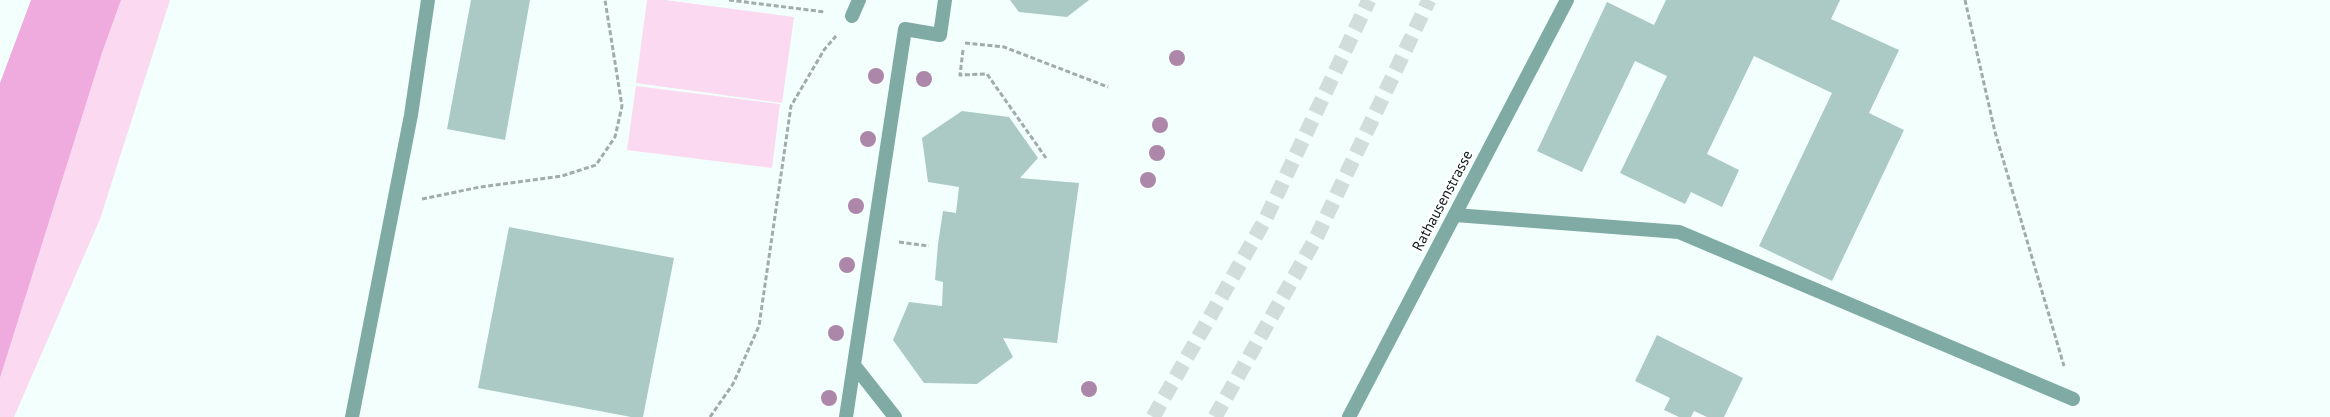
<!DOCTYPE html>
<html>
<head>
<meta charset="utf-8">
<style>
  body { margin:0 }
  canvas { display:block; background:#f2fffd }
</style>
</head>
<body>
<canvas width="2330" height="417"></canvas>
<script>
const ctx = document.querySelector('canvas').getContext('2d');
ctx.lineJoin = 'round';
function fill(path, color) {
  ctx.fillStyle = color;
  ctx.fill(path, 'evenodd');
}
function shape(rows) {
  const path = new Path2D();
  for (const r of rows) {
    path.moveTo(r[0], r[1]);
    for (let i = 2; i < r.length; i += 2) path.lineTo(r[i], r[i + 1]);
  }
  return path;
}
function trace(path, color, width, dash) {
  ctx.strokeStyle = color;
  ctx.lineWidth = width;
  ctx.lineCap = dash ? 'butt' : 'round';
  ctx.setLineDash(dash || []);
  ctx.stroke(path);
}
function label(font, color, halo, rows, align = 'center') {
  ctx.font = font + ' "PT Sans",sans-serif';
  ctx.lineWidth = 5;
  ctx.setLineDash([]);
  ctx.textBaseline = 'middle';
  ctx.strokeStyle = halo;
  ctx.fillStyle = color;
  for (const [text, x, y, turn = 0] of rows) {
    ctx.save();
    ctx.translate(x, y);
    ctx.rotate((+turn || 0) * Math.PI / 180);
    ctx.textAlign = isNaN(turn) ? turn : align;
    if (halo) ctx.strokeText(text, 0, 0);
    ctx.fillText(text, 0, 0);
    ctx.restore();
  }
}
const green = shape([
  [121,0,170,0,100,219,14,417,0,417,0,378,102,53],
  [647,0,665,0,794,17,782,103,636,83],
  [636,86,780,104,772,168,627,150]
]);
const water = shape([
  [31,0,121,0,102,53,0,378,0,83]
]);
const building = shape([
  [471,0,530,0,505,140,447,129],
  [1010,0,1089,0,1067,17,1019,12],
  [1666,0,1840,0,1831,19,1899,50,1869,113,1904,130,1832,281,1759,246,1832,93,1754,56,1707,154,1739,170,1722,207,1691,192,1685,204,1620,173,1667,76,1635,61,1582,172,1537,151,1607,2,1654,25],
  [962,111,1009,117,1038,158,1020,178,1079,183,1057,343,1003,338,1013,357,977,384,924,383,893,340,909,302,942,306,943,282,935,280,938,244,943,211,956,213,959,187,928,182,922,138],
  [509,227,674,258,643,417,631,417,478,388],
  [1657,335,1743,378,1724,417,1707,417,1694,411,1691,417,1679,417,1664,410,1670,398,1635,381]
]);
const motorwayTunnel = shape([
  [1153,417,1266,218,1369,0],
  [1215,417,1317,236,1429,0]
]);
const path = shape([
  [729,0,825,12],
  [1965,0,1995,132,2064,366],
  [965,43,1004,47,1108,87],
  [963,50,960,75,987,74,1046,158],
  [422,199,480,187,562,176,596,165,615,137,622,106,605,0],
  [899,242,929,246],
  [710,417,733,384,759,326,791,106,824,50,836,36]
]);
const service = shape([
  [852,16,859,0],
  [1455,215,1679,232,2073,399],
  [854,365,895,417],
  [352,417,411,115,428,0],
  [846,417,905,29,940,35,945,0]
]);
const minor = shape([
  [1349,417,1567,0]
]);
const trees = [
  [1177,58],
  [876,76],
  [924,79],
  [1160,125],
  [868,139],
  [1157,153],
  [1148,180],
  [856,206],
  [847,265],
  [836,333],
  [1089,389],
  [829,398]
];
const streetNames = [
  ["Rathausenstrasse",1443,201,-62]
];
fill(green, '#fbd9f1');
fill(water, '#f0abde');
fill(building, '#abcac5');
trace(motorwayTunnel, '#d0dddb', 15, [15, 8]);
trace(path, '#a0acaa', 3, [5, 2.5]);
trace(service, '#80aba4', 14);
trace(minor, '#80aba4', 14);
ctx.fillStyle = '#ad87a9';
for (const [x, y] of trees) {
  ctx.beginPath();
  ctx.arc(x, y, 8, 0, 2 * Math.PI);
  ctx.fill();
}
label('15px', '#101c1a', '#fff', streetNames);
</script>
</body>
</html>
